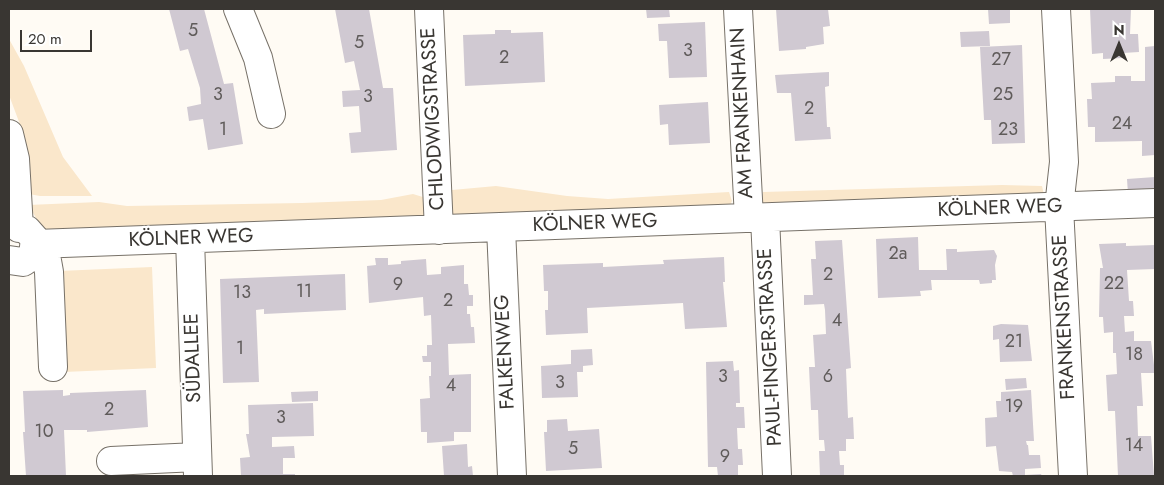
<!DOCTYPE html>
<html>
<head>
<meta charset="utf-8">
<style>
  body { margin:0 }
  #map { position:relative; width:1164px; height:485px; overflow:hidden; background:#fffbf4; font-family:Jost,sans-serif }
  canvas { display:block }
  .frame { position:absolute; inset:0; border:10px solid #393632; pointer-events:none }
  .north { position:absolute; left:1094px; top:20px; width:50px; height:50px; -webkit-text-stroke:4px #fff; paint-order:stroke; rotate:0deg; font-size:14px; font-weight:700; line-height:20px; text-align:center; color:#393632 }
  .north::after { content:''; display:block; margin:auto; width:18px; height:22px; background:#393632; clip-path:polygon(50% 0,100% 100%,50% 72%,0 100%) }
  .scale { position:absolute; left:20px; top:30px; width:72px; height:22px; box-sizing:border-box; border:2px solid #393632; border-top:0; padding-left:6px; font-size:15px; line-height:18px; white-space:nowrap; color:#393632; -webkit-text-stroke:4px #fff; paint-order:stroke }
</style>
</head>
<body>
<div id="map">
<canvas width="1164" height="485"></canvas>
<div class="frame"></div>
<div class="north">N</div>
<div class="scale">20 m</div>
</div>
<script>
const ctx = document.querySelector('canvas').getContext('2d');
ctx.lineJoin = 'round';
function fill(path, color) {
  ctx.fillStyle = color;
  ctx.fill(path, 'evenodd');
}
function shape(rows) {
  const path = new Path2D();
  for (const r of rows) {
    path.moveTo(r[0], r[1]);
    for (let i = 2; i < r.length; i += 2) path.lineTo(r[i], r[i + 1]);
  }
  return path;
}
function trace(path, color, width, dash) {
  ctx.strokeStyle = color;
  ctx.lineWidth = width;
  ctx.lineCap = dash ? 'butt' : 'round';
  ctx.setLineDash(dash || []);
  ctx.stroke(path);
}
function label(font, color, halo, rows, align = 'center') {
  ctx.font = font + ' Jost,sans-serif';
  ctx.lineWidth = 4.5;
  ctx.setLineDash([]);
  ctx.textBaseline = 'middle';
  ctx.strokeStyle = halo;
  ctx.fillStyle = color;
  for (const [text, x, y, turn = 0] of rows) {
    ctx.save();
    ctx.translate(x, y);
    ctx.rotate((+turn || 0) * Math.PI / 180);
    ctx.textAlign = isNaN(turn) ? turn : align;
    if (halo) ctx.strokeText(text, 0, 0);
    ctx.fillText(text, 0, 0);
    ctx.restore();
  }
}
const green = shape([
  [9,39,24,66,63,157,92,196,40,196,29,194,25,138,9,95],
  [1002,185,1042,186,1044,195,762,206,763,192],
  [496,186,567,196,608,199,729,192,732,201,730,205,451,216,452,190],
  [413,194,426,198,428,215,357,221,45,232,28,205,99,202,127,206,302,203,381,200],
  [152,267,156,368,64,372,59,271]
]);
const building = shape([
  [169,9,204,9,224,84,233,83,243,144,208,150,203,119,189,121,187,107,201,104,200,88,188,49,180,51],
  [335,9,369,9,383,88,393,88,397,150,351,153,349,133,361,132,359,106,343,107,342,91,360,90,354,61,345,63],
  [646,9,669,9,670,17,647,18],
  [776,9,828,9,830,26,823,27,824,44,806,47,806,49,779,51],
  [988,9,1010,9,1010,23,989,24],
  [1090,9,1131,9,1130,34,1138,34,1139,52,1123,53,1123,58,1103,59,1103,53,1092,54],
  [705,22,707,77,669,78,667,41,659,41,658,24],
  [495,30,511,30,511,33,543,32,545,82,465,86,463,35,495,34],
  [989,31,990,46,961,47,960,32],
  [1022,45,1025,143,992,144,991,120,984,120,980,47],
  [1155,46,1155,155,1142,156,1142,141,1095,142,1095,127,1088,127,1087,99,1092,99,1091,83,1115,82,1115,76,1131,76,1131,81,1145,81,1145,47],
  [829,72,829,86,825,87,827,127,830,127,831,139,795,141,791,93,777,93,775,75],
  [708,102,710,143,669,145,668,124,660,125,659,105],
  [1155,177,1155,193,1128,194,1127,179],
  [918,237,919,270,947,270,946,249,957,249,957,252,994,250,997,256,995,265,996,280,992,280,992,283,980,284,979,280,931,280,932,290,920,291,921,296,878,298,876,239],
  [842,240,851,368,846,369,848,418,853,417,854,439,846,439,846,451,839,451,840,465,844,465,844,476,820,476,819,451,825,451,824,440,819,440,818,410,811,410,809,367,815,367,813,335,826,334,825,310,824,304,804,305,804,295,813,295,811,259,816,259,815,241],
  [1126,243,1126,246,1155,245,1155,269,1127,270,1129,301,1133,301,1134,316,1124,316,1125,332,1134,331,1134,341,1151,341,1155,373,1141,373,1143,406,1137,406,1138,436,1151,436,1154,476,1118,476,1115,411,1108,411,1106,375,1117,374,1116,353,1113,353,1113,332,1104,333,1103,317,1099,317,1100,268,1103,268,1099,244],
  [724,257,725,282,723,282,727,327,685,329,683,303,587,308,588,333,546,335,545,310,548,310,548,291,544,291,543,265,603,263,603,267,642,265,664,264,663,260],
  [375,258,388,258,388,265,401,264,401,261,426,259,427,275,441,274,441,267,464,265,464,284,468,284,469,295,473,295,473,306,467,306,467,314,470,314,471,327,474,327,475,343,448,344,449,375,471,374,471,432,454,432,454,441,427,443,427,432,421,432,420,399,430,398,429,376,431,376,431,362,423,362,422,356,427,356,427,345,432,345,431,315,424,316,423,297,369,303,367,266,376,265],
  [345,274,346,310,264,314,264,309,256,310,259,382,223,383,220,279],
  [1001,324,1028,325,1032,361,1000,362,999,339,993,340,993,326],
  [592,349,593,365,583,366,583,372,577,372,578,397,542,398,541,366,571,364,571,350],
  [733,361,734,371,739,370,740,403,736,403,736,407,744,407,745,428,737,428,738,449,742,449,743,465,738,465,738,476,718,476,717,467,708,467,706,362],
  [1026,378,1027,388,1006,390,1005,379],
  [63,390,63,396,70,395,70,393,146,390,148,427,87,432,87,430,64,430,66,476,26,476,23,432,25,432,23,391],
  [1031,390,1034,441,1026,441,1027,445,1028,445,1029,455,1040,455,1041,468,1025,469,1025,475,1041,474,1042,476,1013,476,1012,472,999,471,996,446,986,447,985,418,997,417,996,401,1001,401,1001,392],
  [318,391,318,401,292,402,291,392],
  [313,403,314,436,272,437,272,447,294,446,295,458,283,458,283,474,295,474,295,476,241,476,240,458,250,457,246,434,249,434,248,405],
  [567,419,568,431,599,429,602,468,546,471,544,432,547,432,547,420],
  [467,444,468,467,472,466,473,476,444,476,442,446]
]);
const minor = shape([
  [238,9,258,58,271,114],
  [429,9,439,230],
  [738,9,749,218],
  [1056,9,1064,162,1059,207,1073,476],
  [9,134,15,159,19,228],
  [765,218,777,476],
  [501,228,512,476],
  [190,239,198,476],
  [36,244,1155,203],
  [44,244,49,272,53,367],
  [9,260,23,262,33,255,35,239,27,230],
  [111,461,197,457]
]);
const numberNames = [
  ["5",193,32],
  ["5",359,44],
  ["3",688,52],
  ["2",504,59],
  ["27",1001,61],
  ["3",218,96],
  ["25",1003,96],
  ["3",368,98],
  ["2",809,110],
  ["24",1122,125],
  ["1",223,131],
  ["23",1008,131],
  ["2a",898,255],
  ["2",828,276],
  ["22",1114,285],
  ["9",398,286],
  ["11",304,293],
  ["13",242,294],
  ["2",448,302],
  ["4",837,322],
  ["21",1014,343],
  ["1",240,350],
  ["18",1134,356],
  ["3",723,378],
  ["6",828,378],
  ["3",560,384],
  ["4",451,387],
  ["19",1014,408],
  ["2",109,411],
  ["3",281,419],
  ["10",44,433],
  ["14",1134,447],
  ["5",573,450],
  ["9",725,458]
];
const streetNames = [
  ["AM FRANKENHAIN",743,113,-93],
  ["CHLODWIGSTRASSE",434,119,-93],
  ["KÖLNER WEG",1000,209,-2],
  ["KÖLNER WEG",595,224,-2],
  ["KÖLNER WEG",191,239,-2],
  ["FRANKENSTRASSE",1065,317,-93],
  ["PAUL-FINGER-STRASSE",771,347,-93],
  ["FALKENWEG",506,352,-93],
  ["SÜDALLEE",194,358,-92]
];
fill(green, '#fae7cb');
fill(building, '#d0c9d2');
trace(minor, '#777168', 30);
trace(minor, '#fff', 28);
label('18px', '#5f5b5a', null, numberNames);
label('20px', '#393632', '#fff', streetNames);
</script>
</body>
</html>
